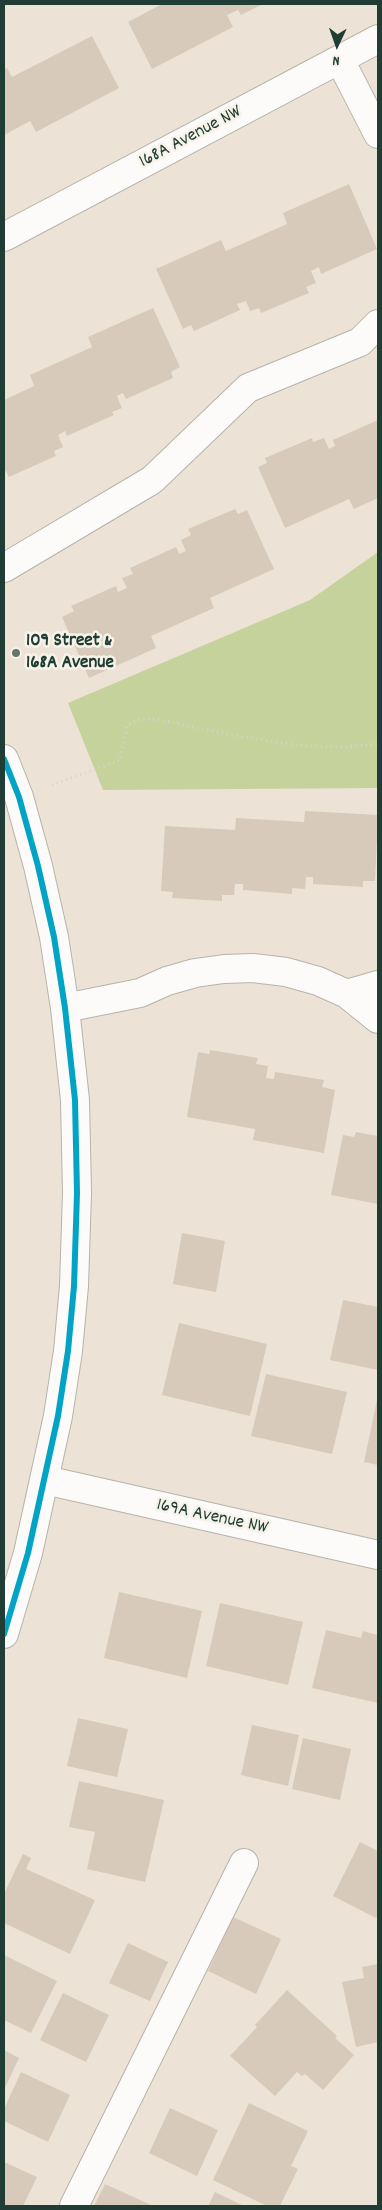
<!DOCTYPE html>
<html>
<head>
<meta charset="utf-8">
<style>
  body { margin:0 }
  #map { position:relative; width:382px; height:2210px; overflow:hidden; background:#ece3d6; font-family:Dekko,sans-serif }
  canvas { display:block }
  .frame { position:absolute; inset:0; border:5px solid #1f3d34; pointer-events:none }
  .north { position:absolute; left:312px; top:20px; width:50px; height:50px; -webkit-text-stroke:4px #f7f3e8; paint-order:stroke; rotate:183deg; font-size:14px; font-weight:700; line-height:20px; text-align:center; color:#1f3d34 }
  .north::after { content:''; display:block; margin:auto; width:18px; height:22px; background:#1f3d34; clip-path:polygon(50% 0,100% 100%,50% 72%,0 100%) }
</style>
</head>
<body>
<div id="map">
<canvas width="382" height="2210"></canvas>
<div class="frame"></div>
<div class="north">N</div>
</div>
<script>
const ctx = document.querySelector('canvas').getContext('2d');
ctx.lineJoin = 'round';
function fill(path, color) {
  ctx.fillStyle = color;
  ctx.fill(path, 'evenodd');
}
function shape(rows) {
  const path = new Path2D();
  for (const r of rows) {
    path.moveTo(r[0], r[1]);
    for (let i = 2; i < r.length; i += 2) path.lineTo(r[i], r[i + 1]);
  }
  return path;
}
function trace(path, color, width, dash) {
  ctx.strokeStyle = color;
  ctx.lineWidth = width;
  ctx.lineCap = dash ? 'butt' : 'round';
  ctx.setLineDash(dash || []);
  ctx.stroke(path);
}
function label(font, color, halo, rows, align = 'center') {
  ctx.font = font + ' Dekko,sans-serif';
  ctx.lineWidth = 5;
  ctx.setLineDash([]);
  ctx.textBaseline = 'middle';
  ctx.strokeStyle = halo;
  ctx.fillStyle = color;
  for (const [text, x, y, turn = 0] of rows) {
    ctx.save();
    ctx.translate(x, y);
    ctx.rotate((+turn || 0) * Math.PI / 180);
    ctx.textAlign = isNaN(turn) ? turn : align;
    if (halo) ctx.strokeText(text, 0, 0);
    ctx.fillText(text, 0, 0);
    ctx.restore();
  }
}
const green = shape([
  [378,552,378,788,103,790,68,703,310,600]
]);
const building = shape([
  [162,4,263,4,241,15,238,10,227,15,233,27,152,69,128,22],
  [92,36,119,88,36,132,30,121,4,135,4,69,7,68,12,77],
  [349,184,377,249,321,274,319,267,311,271,316,283,306,287,309,293,261,313,259,308,250,311,246,301,237,304,240,310,194,331,191,325,183,329,156,269,221,240,226,251,287,224,283,213],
  [153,308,180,367,171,372,173,378,126,399,123,393,117,396,122,408,112,412,114,415,67,436,65,431,58,435,63,447,54,451,56,456,9,477,6,471,4,472,4,400,34,386,30,375,92,347,88,337],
  [378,420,378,498,354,509,349,499,285,528,258,467,267,463,265,458,312,438,313,442,324,438,329,449,335,446,333,440],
  [235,509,238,514,247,510,274,569,210,598,214,608,151,636,156,648,89,678,62,617,74,611,71,606,116,586,118,592,127,588,122,578,133,574,130,568,176,547,179,554,186,551,181,540,191,535,188,529],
  [305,811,378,815,375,881,363,881,363,887,313,884,313,877,306,877,305,889,292,888,292,894,243,890,243,884,235,884,234,895,222,895,222,901,172,898,173,892,161,891,165,826,235,830,236,818,304,822],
  [210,1050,258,1058,256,1064,268,1066,266,1078,274,1079,275,1072,324,1080,322,1087,335,1090,324,1153,253,1140,255,1129,187,1117,198,1052,209,1054],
  [356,1132,378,1136,378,1204,331,1195,343,1135,354,1137],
  [182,1233,225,1241,216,1292,173,1284],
  [343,1300,378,1307,378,1370,330,1360],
  [179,1323,267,1344,250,1416,162,1395],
  [266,1374,347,1392,332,1454,251,1436],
  [377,1400,378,1401,378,1465,364,1462],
  [119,1592,202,1611,187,1678,104,1658],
  [220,1603,303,1622,288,1685,206,1666],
  [326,1630,361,1638,363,1631,378,1635,378,1703,312,1688],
  [78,1718,128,1729,117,1777,67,1766],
  [252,1725,299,1735,288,1786,241,1775],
  [303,1738,351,1749,340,1800,292,1789],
  [79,1781,164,1800,145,1882,87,1869,95,1832,69,1827],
  [360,1842,378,1851,378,1914,376,1918,333,1896],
  [23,1854,31,1858,26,1869,95,1900,70,1954,4,1923,4,1894],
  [233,1917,281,1939,256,1994,208,1971],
  [128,1943,168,1962,150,2001,109,1983],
  [4,1955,57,1981,31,2033,4,2020],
  [378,1964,378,2042,356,2047,342,1982,364,1978,362,1967],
  [287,1990,337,2036,335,2038,354,2055,323,2090,305,2074,302,2076,297,2072,275,2096,230,2056,257,2027,255,2025],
  [63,1993,109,2015,86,2062,40,2040],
  [4,2050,19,2058,4,2090],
  [21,2072,70,2095,48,2142,4,2121,4,2109],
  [249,2103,308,2131,291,2166,298,2169,280,2206,267,2206,213,2180],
  [170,2108,218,2130,197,2176,149,2153],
  [4,2162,37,2177,23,2206,4,2206],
  [105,2184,153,2206,94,2206],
  [215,2192,244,2206,208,2206]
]);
const path = shape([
  [52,785,120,760,128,725,141,719,156,719,237,736,303,746,346,747,378,744]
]);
const minor = shape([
  [340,60,378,134],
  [4,237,378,39],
  [4,568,152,480,248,388,360,342,378,324],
  [4,759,19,797,38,866,54,937,65,1008,75,1100,77,1193,74,1286,68,1351,58,1416,28,1553,4,1634],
  [347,994,378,985],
  [65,1008,140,993,167,981,195,973,224,969,253,968,286,972,318,981,347,994,378,1019],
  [45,1480,378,1555],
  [74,2206,244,1863]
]);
const bus1 = shape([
  [4,759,19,797,38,866,54,937,65,1008,75,1100,77,1193,74,1286,68,1351,58,1416,28,1553,4,1634]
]);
const markers = [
  [16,653,5,"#67776d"]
];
const streetNames = [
  ["168A Avenue NW",191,138,-28],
  ["169A Avenue NW",212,1518,12]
];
const poiNames = [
  ["109 Street &",26,642],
  ["168A Avenue",26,664]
];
fill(green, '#c6d29c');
fill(building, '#d7caba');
trace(minor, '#b6b3aa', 30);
trace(path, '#d4d4d0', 3, [1, 4]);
trace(minor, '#fcfbf9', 28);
trace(bus1, '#02a4c6', 6);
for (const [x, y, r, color] of markers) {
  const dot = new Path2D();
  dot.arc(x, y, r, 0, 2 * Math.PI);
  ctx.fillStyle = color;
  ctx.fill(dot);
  trace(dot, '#f7f3e8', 2);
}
label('19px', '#1f3d34', '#f7f3e8', streetNames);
label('bold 19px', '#1f3d34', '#f7f3e8', poiNames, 'left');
</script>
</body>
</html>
